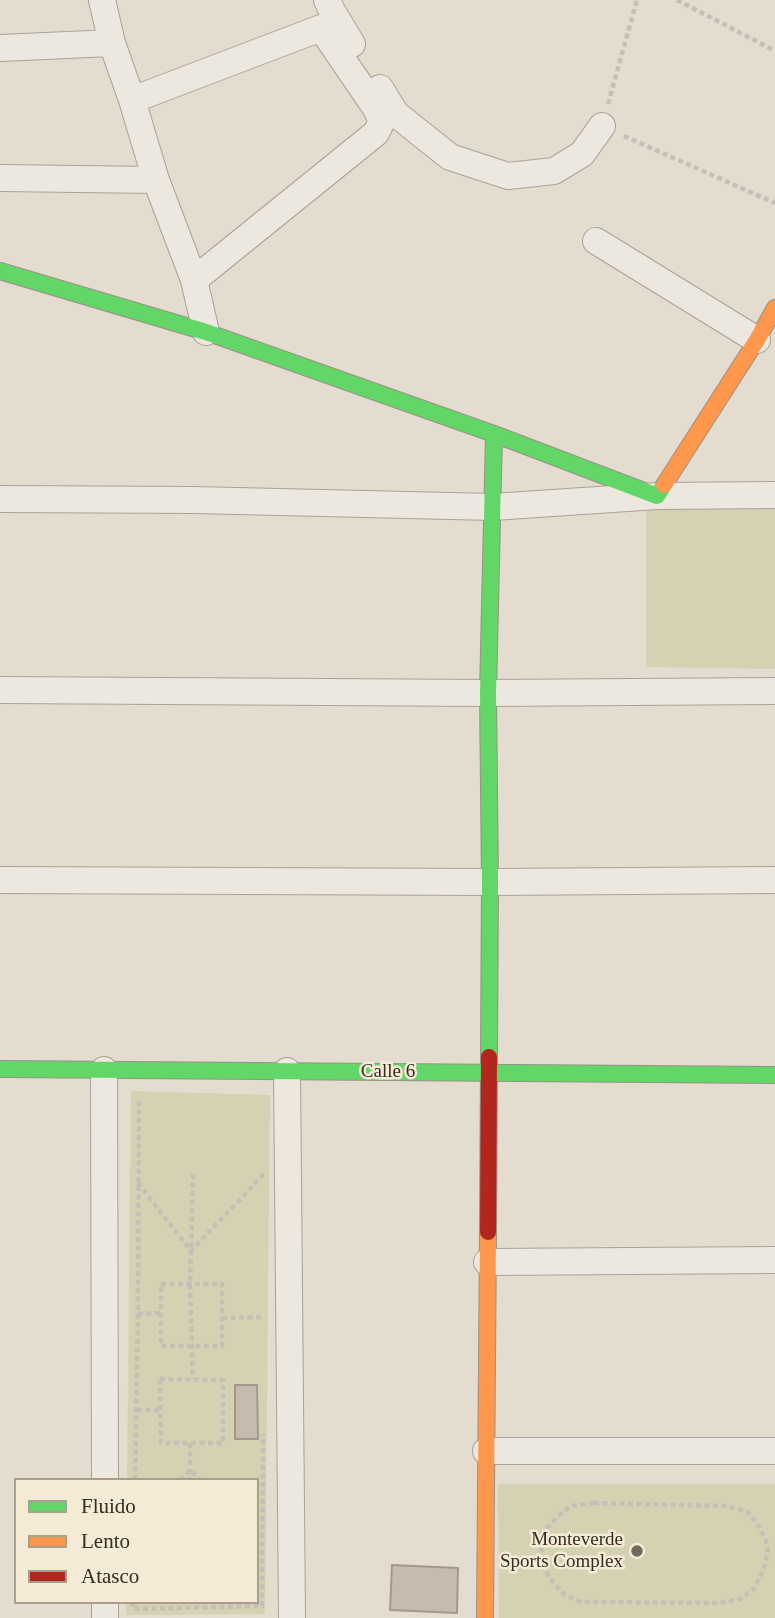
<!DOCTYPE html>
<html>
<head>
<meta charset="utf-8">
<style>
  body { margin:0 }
  #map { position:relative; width:775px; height:1618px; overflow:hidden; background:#e4dcce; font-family:"Times New Roman",serif }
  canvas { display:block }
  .legend { position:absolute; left:14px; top:1478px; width:245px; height:126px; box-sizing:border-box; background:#f4ead5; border:2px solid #a99e8d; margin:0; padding:9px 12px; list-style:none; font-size:21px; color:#382b20 }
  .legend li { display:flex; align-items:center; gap:14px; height:35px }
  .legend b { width:35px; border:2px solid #a99e8d }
</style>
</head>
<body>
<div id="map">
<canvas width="775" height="1618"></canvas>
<ul class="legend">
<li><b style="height:9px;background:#63d668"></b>Fluido</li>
<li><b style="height:9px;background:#ff974d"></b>Lento</li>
<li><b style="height:9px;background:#b3261e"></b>Atasco</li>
</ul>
</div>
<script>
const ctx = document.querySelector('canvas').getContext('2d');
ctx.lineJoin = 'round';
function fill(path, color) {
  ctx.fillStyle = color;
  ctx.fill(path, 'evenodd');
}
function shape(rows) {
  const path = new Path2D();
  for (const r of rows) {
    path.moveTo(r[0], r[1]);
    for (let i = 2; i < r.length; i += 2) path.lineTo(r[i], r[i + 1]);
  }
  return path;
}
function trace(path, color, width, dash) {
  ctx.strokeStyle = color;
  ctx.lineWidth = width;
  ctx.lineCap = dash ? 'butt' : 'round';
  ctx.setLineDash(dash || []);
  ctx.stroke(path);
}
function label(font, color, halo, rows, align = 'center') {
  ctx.font = font + ' "Times New Roman",serif';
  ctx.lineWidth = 5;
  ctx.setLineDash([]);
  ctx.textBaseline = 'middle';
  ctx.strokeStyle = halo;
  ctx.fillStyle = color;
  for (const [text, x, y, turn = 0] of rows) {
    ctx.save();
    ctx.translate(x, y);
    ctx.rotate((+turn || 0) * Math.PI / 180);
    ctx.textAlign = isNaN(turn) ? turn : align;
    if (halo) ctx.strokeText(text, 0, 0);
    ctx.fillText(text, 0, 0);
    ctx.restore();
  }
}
const green = shape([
  [646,507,775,508,775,669,646,667],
  [131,1091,270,1095,265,1614,126,1615,126,1602,257,1602,257,1480,127,1480],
  [498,1484,775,1484,775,1618,499,1618]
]);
const building = shape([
  [235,1385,257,1385,258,1439,235,1439,235,1385],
  [392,1565,458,1568,457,1613,390,1610,392,1565]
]);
const path = shape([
  [677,0,775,51],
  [608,104,637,0],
  [624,136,775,203],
  [193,1174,190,1284,193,1379],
  [138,1183,191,1251,264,1174],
  [161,1284,222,1284,222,1346,161,1346,161,1284],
  [138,1314,161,1313],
  [222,1318,263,1317],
  [160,1379,223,1380,223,1443,161,1443,160,1379],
  [137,1410,161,1410],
  [190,1443,190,1480],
  [135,1480,138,1314,139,1099],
  [180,1480,190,1470,201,1480],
  [594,1503,727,1506,748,1512,759,1527,766,1541,768,1552,763,1571,754,1589,740,1599,720,1603,581,1602,565,1595,549,1578,541,1556,543,1533,558,1516,571,1506,594,1503],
  [133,1602,133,1609,262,1606,263,1434]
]);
const street = shape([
  [102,0,112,43,132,100,156,180,194,280,206,332],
  [327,0,332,11,352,44],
  [0,48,112,43],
  [380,88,396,114,450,157,508,176,554,171,582,154,602,126],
  [132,100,321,28,375,107,382,121,376,133,194,280],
  [0,178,156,180],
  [596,241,757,340],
  [0,499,194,500,493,507,657,496,775,495],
  [0,690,488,693,775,691],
  [0,880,490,882,775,880],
  [104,1070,105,1480],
  [287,1071,292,1618],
  [487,1262,775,1260],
  [486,1451,775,1451],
  [105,1602,105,1618]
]);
const fast = shape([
  [0,271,206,332,494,434,657,496,664,485],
  [489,1057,490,882,488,693,494,434],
  [0,1069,775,1075]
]);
const slow = shape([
  [664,485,757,340,775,308],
  [485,1618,488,1232]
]);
const jam = shape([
  [488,1232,489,1057]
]);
const markers = [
  [637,1551,7,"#74695d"]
];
const streetNames = [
  ["Calle 6",388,1072]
];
const poiNames = [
  ["Monteverde",623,1540],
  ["Sports Complex",623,1562]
];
fill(green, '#d4d2b2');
fill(building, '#c7bbaf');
trace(building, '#a4988e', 2);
trace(street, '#a9a298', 28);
trace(fast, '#999187', 18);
trace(slow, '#999187', 18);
trace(jam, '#999187', 18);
trace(path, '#c5bfb6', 4.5, [5, 3.5]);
trace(street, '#ece8e0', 26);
trace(fast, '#63d668', 16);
trace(slow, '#ff974d', 16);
trace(jam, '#b3261e', 16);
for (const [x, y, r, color] of markers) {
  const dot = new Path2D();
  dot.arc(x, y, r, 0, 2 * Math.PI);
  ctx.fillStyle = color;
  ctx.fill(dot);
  trace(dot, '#f4ead5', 2.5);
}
label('19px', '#382b20', '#f4ead5', streetNames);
label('19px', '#382b20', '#f4ead5', poiNames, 'right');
</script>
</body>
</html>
